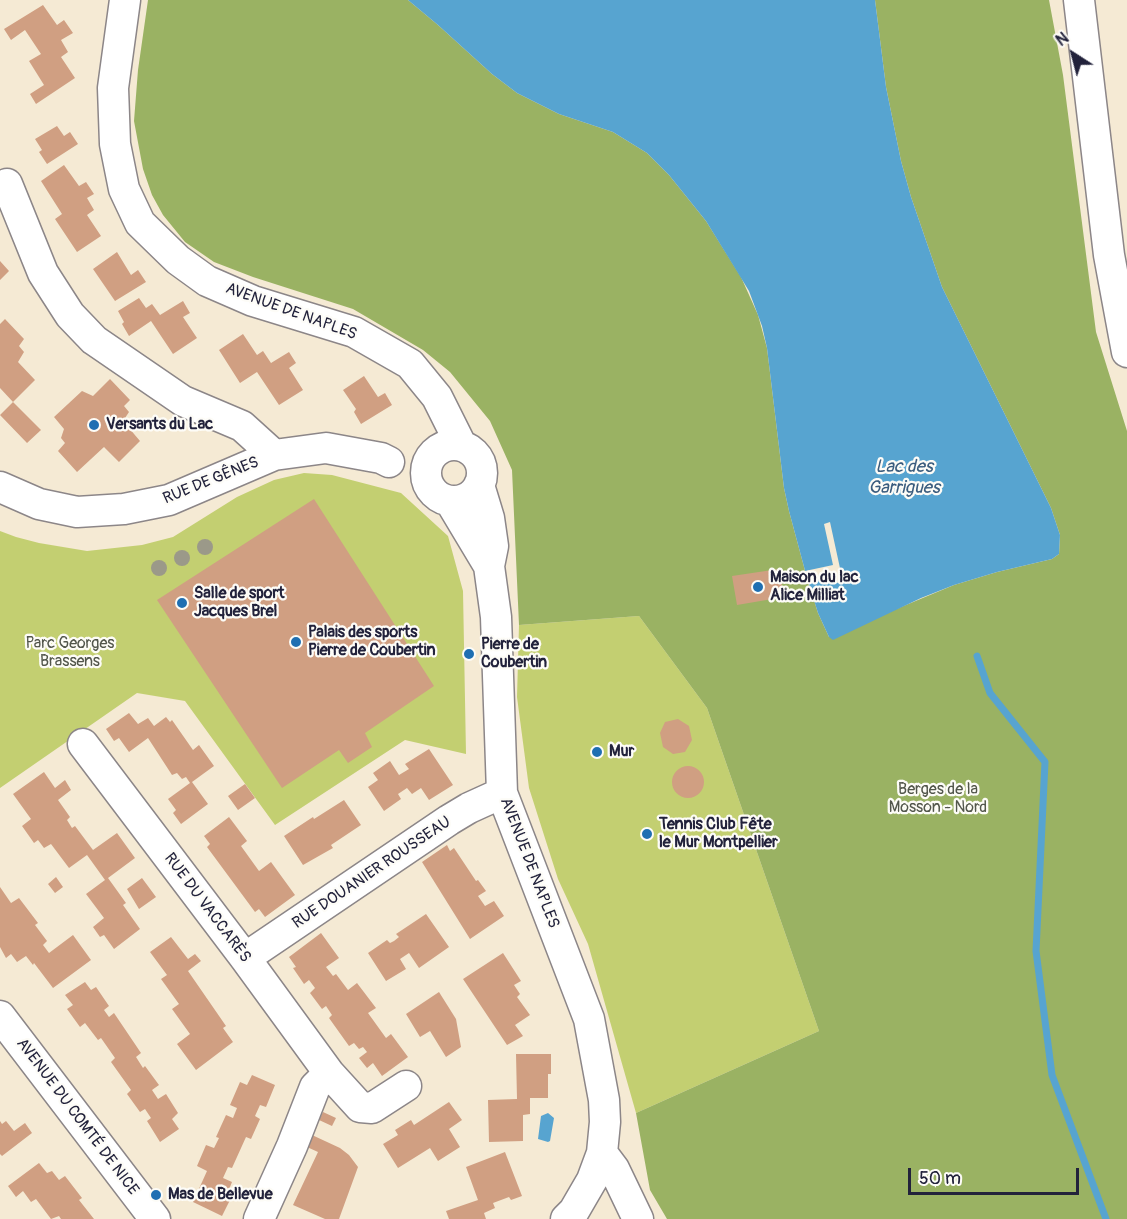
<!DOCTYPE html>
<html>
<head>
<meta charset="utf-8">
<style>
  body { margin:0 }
  #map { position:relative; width:1127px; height:1219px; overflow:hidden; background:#f5ead4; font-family:Pangolin,sans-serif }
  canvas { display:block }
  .north { position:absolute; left:1043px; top:24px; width:60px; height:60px; -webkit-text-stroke:4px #fdfcf7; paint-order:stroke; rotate:324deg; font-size:16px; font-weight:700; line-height:24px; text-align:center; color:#22223b }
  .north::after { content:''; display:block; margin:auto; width:21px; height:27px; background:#22223b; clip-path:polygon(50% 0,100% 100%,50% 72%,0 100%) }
  .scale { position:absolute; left:908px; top:1168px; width:171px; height:27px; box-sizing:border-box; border:3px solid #22223b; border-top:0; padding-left:8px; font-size:18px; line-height:21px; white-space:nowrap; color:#22223b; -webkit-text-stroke:4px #fdfcf7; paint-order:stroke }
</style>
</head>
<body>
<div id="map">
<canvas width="1127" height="1219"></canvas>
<div class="north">N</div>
<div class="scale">50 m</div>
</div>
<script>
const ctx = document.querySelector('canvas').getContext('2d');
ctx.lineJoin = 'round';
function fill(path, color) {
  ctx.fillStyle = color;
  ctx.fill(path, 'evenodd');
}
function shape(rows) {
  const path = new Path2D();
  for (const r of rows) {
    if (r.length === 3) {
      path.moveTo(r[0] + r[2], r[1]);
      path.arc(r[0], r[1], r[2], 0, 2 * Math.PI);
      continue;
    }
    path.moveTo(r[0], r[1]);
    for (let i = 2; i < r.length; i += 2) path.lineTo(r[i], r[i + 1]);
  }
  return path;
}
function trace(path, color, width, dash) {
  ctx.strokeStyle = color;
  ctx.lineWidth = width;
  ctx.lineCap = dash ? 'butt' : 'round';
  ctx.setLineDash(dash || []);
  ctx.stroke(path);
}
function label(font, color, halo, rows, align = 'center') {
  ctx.font = font + ' Pangolin,sans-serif';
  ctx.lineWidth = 4.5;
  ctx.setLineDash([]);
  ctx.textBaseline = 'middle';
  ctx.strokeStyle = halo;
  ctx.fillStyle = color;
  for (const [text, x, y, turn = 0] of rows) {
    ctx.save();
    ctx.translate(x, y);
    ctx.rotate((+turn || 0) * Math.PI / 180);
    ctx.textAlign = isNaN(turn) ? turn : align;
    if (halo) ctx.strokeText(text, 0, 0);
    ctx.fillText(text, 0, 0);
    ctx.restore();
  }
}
const green = shape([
  [304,473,332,475,401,493,448,536,463,591,466,754,405,740,275,825,185,701,137,693,0,788,0,531,16,537,39,543,87,551,142,545,173,537,237,497,274,480],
  [639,616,707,708,819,1031,636,1113,588,944,558,879,529,788,517,697,519,625]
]);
const forest = shape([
  [148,0,408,0,438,25,492,74,517,93,559,114,613,132,647,153,669,175,706,221,741,277,758,315,767,348,784,488,789,511,807,578,818,613,829,637,954,585,997,572,1052,559,1059,554,1060,535,1051,508,942,287,911,197,901,161,886,87,875,0,1049,0,1063,75,1096,332,1127,431,1127,1219,667,1219,650,1190,636,1113,819,1031,707,708,639,616,519,625,512,470,490,421,450,372,423,350,353,309,253,277,214,262,185,242,163,215,152,195,143,169,134,121,138,70]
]);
const water = shape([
  [408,0,875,0,886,87,901,161,911,197,942,287,1051,508,1060,535,1059,554,1052,559,997,572,954,585,921,598,833,640,829,637,818,613,807,578,789,511,784,488,767,348,762,326,749,291,706,221,669,175,647,153,613,132,559,114,517,93,492,74,438,25],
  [548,1113,554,1118,550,1141,548,1142,538,1139,541,1116]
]);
const pier = shape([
  [830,522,843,582,836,583,833,573,807,578,805,571,833,565,824,524]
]);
const stream = shape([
  [977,656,990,693,1045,762,1036,951,1052,1075,1106,1219]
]);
const building = shape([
  [43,5,57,25,64,20,73,33,61,40,68,52,61,57,75,78,36,104,30,94,44,85,29,61,41,54,25,30,11,40,4,29],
  [57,126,64,136,70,132,78,144,47,164,39,152,42,150,35,139],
  [64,165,79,186,86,182,94,194,87,198,94,210,87,215,101,236,77,252,55,219,62,214,41,181],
  [117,252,131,275,138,270,146,282,115,301,93,269],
  [0,261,9,271,0,280],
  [139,298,146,308,152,304,160,315,183,301,190,313,183,317,197,338,173,354,151,321,129,336,122,324,124,322,118,311],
  [5,319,24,339,19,346,24,352,18,362,35,380,13,402,0,388,0,324],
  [243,334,257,355,263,351,271,363,289,352,296,363,289,368,303,390,279,405,257,372,240,383,219,350],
  [364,376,378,397,385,393,392,405,361,424,354,412,356,409,343,390],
  [110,379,130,400,124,406,129,412,123,421,140,441,119,462,104,447,77,472,58,451,65,443,61,438,64,429,54,417,82,391,93,396],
  [13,402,41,430,27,443,0,415],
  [314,499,434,686,365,733,372,747,348,763,339,750,282,788,157,600],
  [779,569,784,597,737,605,732,576],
  [129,713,138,724,148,718,154,726,166,717,170,722,172,720,193,750,199,745,214,766,192,782,208,804,181,824,173,813,176,810,168,799,190,783,186,777,182,779,177,773,172,775,148,738,129,752,119,738,114,741,106,729],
  [678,719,689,726,692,740,685,752,673,754,663,747,660,733,665,722],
  [429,749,453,785,429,800,421,788,412,794,407,788,398,794,401,799,384,811,368,787,378,780,373,773,390,761,399,775,409,769,405,764],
  [688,782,16],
  [44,772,55,788,65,780,71,790,58,800,70,817,67,820,72,828,75,826,93,850,117,833,135,858,108,878,126,903,123,905,140,929,114,949,104,935,100,937,93,927,104,918,86,894,105,880,87,855,69,868,51,844,44,848,38,840,34,843,22,826,31,819,13,794],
  [245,784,255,798,238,810,228,796],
  [344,800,361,825,331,845,333,848,303,865,284,836,313,817,314,819],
  [229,817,247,841,241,846,259,871,271,862,295,895,265,917,259,909,255,912,207,847,210,844,204,836],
  [447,845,450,851,454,848,476,881,478,880,486,891,478,896,485,906,494,901,504,916,470,939,422,862],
  [56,877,63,887,55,893,48,884],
  [142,878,156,897,139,909,127,889],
  [0,887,11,903,19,898,38,923,35,925,47,941,43,945,49,953,73,935,91,960,53,988,34,963,33,965,26,956,17,962,11,954,6,958,0,947],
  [426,914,449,947,419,968,409,953,400,959,406,969,386,981,368,953,387,940,390,943,394,941,399,937,396,934],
  [321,933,339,958,326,967,333,976,336,974,348,990,357,983,376,1008,368,1013,386,1038,391,1034,408,1057,382,1076,373,1063,367,1068,359,1058,367,1052,363,1047,359,1049,354,1043,349,1046,329,1018,332,1015,326,1006,322,1009,310,993,315,988,309,980,304,984,293,968,296,967,289,957],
  [171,937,188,959,195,954,201,961,188,971,226,1026,223,1028,233,1042,196,1070,177,1044,190,1034,172,1009,179,1004,161,979,167,975,150,952],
  [503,953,521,981,514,985,520,994,517,997,530,1015,515,1025,523,1036,507,1045,463,979],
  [85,982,91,990,96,987,109,1006,104,1010,109,1017,114,1013,141,1053,136,1057,143,1068,145,1066,159,1085,152,1090,158,1099,166,1094,178,1113,172,1119,179,1129,160,1142,147,1121,151,1118,145,1109,140,1112,127,1094,131,1090,111,1062,115,1058,101,1038,98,1040,85,1023,80,1027,67,1009,73,1005,65,995],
  [439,992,456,1019,461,1047,446,1057,430,1031,420,1037,406,1014],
  [516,1054,551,1054,551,1074,548,1074,548,1098,530,1098,530,1114,523,1115,523,1141,489,1142,488,1100,517,1099],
  [252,1075,275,1085,266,1107,260,1105,255,1116,260,1119,251,1139,246,1137,232,1168,228,1167,223,1178,232,1182,228,1192,233,1194,222,1216,193,1202,207,1171,197,1166,206,1145,214,1148,219,1138,216,1137,226,1115,233,1118,237,1108,230,1105,240,1082,247,1085],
  [449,1102,462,1120,449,1129,460,1147,438,1161,430,1148,398,1168,383,1144,398,1135,395,1130,411,1120,414,1125],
  [323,1112,336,1118,332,1126,319,1120],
  [0,1121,2,1124,6,1121,14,1131,25,1123,32,1133,2,1156,0,1154],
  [312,1135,340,1148,349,1155,358,1167,339,1219,325,1219,293,1205,318,1152,307,1147],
  [505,1152,522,1196,511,1200,509,1197,493,1203,495,1208,484,1213,486,1219,449,1219,446,1211,478,1200,466,1167],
  [39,1163,47,1173,52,1171,59,1180,65,1176,82,1198,79,1200,94,1219,61,1219,59,1216,51,1219,36,1199,31,1202,23,1191,16,1197,8,1186]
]);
const minor = shape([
  [125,0,113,88,115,144,124,189,140,223,178,260,207,281,253,301,354,332,410,364,437,397,461,445],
  [1079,0,1109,255,1127,352],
  [7,184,43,273,70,315,94,340,183,401,242,426,274,455],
  [454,473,28],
  [0,487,39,504,77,512,124,509,169,500,274,455,326,448,381,458,389,462],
  [450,501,489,566,493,546,489,518,479,485],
  [489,566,496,617,502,793,589,1019,604,1100,605,1122,602,1153,592,1180,574,1211,566,1219],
  [83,744,245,958,329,1073,315,1087,292,1146,259,1219],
  [245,958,449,820,469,808,502,793],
  [0,1016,155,1219],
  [329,1073,360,1107,372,1108,406,1086],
  [602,1153,614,1169,638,1219]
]);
const trees = [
  [205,547],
  [182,558],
  [159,568]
];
const markers = [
  [94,425,6,"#1f6fb2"],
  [758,587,6,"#1f6fb2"],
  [182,603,6,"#1f6fb2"],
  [296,642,6,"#1f6fb2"],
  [469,654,6,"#1f6fb2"],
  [597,752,6,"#1f6fb2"],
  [647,834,6,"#1f6fb2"],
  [156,1195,6,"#1f6fb2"]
];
const streetNames = [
  ["AVENUE DE NAPLES",291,312,20],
  ["RUE DE GÊNES",211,481,-22],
  ["AVENUE DE NAPLES",529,863,69],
  ["RUE DOUANIER ROUSSEAU",372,873,-34],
  ["RUE DU VACCARÈS",207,908,53],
  ["AVENUE DU COMTÉ DE NICE",77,1117,53]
];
const poiNames = [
  ["Versants du Lac",106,425],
  ["Maison du lac",770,578],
  ["Alice Milliat",770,596],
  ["Salle de sport",194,594],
  ["Jacques Brel",194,612],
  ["Palais des sports",308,633],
  ["Pierre de Coubertin",308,651],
  ["Pierre de",481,645],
  ["Coubertin",481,663],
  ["Mur",609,752],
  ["Tennis Club Fête",659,825],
  ["le Mur Montpellier",659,843],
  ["Mas de Bellevue",168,1195]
];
const parkNames = [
  ["Parc Georges",70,644],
  ["Brassens",70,662],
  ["Berges de la",938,790],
  ["Mosson - Nord",938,808]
];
const waterNames = [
  ["Lac des",904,467],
  ["Garrigues",904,488]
];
fill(green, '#c3cf71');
fill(forest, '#9ab263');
fill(water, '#57a4d0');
fill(pier, '#f5ead4');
trace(stream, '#57a4d0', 7);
fill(building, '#d09f82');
trace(minor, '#8c8688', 33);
trace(minor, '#fff', 30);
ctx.fillStyle = '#9b9989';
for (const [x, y] of trees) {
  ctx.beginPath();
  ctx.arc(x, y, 8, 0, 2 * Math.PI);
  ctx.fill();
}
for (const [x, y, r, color] of markers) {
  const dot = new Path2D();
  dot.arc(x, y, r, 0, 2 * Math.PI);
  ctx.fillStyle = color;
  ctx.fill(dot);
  trace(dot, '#fdfcf7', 2);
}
label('16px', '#22223b', '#fdfcf7', streetNames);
label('bold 16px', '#22223b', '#fdfcf7', poiNames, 'left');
label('16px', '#52564b', '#fdfcf7', parkNames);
label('italic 18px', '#3a5c7e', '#fdfcf7', waterNames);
</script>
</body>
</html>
